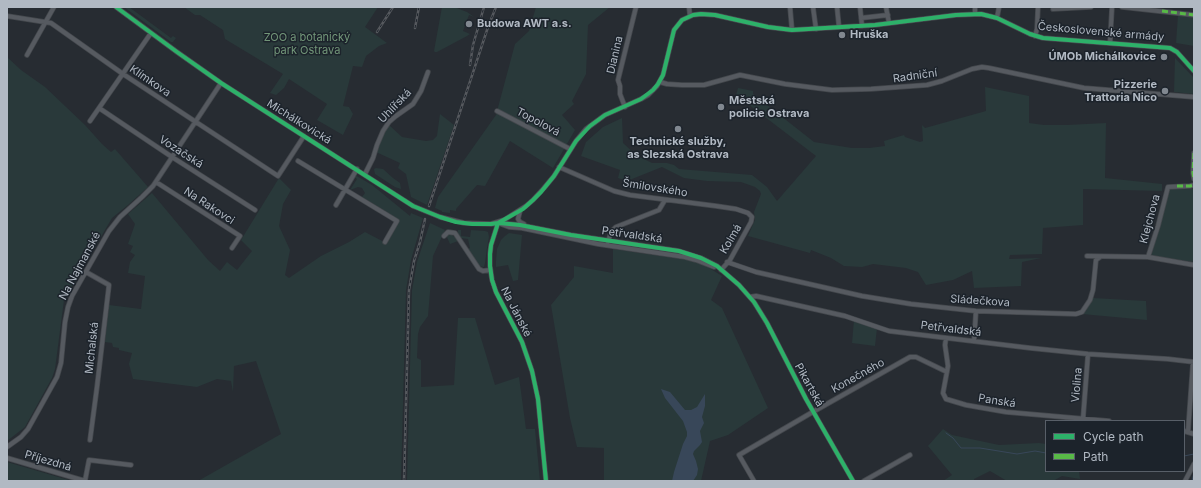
<!DOCTYPE html>
<html>
<head>
<meta charset="utf-8">
<style>
  body { margin:0 }
  #map { position:relative; width:1201px; height:488px; overflow:hidden; background:#272c32; font-family:Inter,sans-serif }
  canvas { display:block }
  .frame { position:absolute; inset:0; border:8px solid #b1b9c3; pointer-events:none }
  .legend { position:absolute; left:1045px; top:420px; width:140px; height:52px; box-sizing:border-box; background:#1c232b; border:1px solid #585f68; margin:0; padding:5px 7px; list-style:none; font-size:12px; color:#b1b9c3 }
  .legend li { display:flex; align-items:center; gap:8px; height:20px }
  .legend b { width:20px; border:1px solid #585f68 }
</style>
</head>
<body>
<div id="map">
<canvas width="1201" height="488"></canvas>
<div class="frame"></div>
<ul class="legend">
<li><b style="height:5px;background:#2db169"></b>Cycle path</li>
<li><b style="height:5px;background:#58b947"></b>Path</li>
</ul>
</div>
<script>
const ctx = document.querySelector('canvas').getContext('2d');
ctx.lineJoin = 'round';
function fill(path, color) {
  ctx.fillStyle = color;
  ctx.fill(path, 'evenodd');
}
function shape(rows) {
  const path = new Path2D();
  for (const r of rows) {
    path.moveTo(r[0], r[1]);
    for (let i = 2; i < r.length; i += 2) path.lineTo(r[i], r[i + 1]);
  }
  return path;
}
function trace(path, color, width, dash) {
  ctx.strokeStyle = color;
  ctx.lineWidth = width;
  ctx.lineCap = dash ? 'butt' : 'round';
  ctx.setLineDash(dash || []);
  ctx.stroke(path);
}
function label(font, color, halo, rows, align = 'center') {
  ctx.font = font + ' Inter,sans-serif';
  ctx.lineWidth = 3;
  ctx.setLineDash([]);
  ctx.textBaseline = 'middle';
  ctx.strokeStyle = halo;
  ctx.fillStyle = color;
  for (const [text, x, y, turn = 0] of rows) {
    ctx.save();
    ctx.translate(x, y);
    ctx.rotate((+turn || 0) * Math.PI / 180);
    ctx.textAlign = isNaN(turn) ? turn : align;
    if (halo) ctx.strokeText(text, 0, 0);
    ctx.fillText(text, 0, 0);
    ctx.restore();
  }
}
const green = shape([
  [124,7,129,7,171,38,173,36,176,38,173,42,171,42],
  [184,7,378,7,365,27,387,43,379,46,366,56,362,67,353,66,343,106,349,107,353,114,343,135,317,120,327,104,289,79,284,88,276,95,270,93,283,74,225,39,223,30,200,15,195,15],
  [442,7,454,7,467,12,474,17,469,15,463,31,470,34,467,36,437,52,435,52,434,51],
  [536,7,610,7,588,25,586,74,572,101,574,104,562,115,575,130,553,168,510,141,485,186,477,185,456,209,456,211,450,210,450,213,442,212,442,211,435,208,438,197,496,115,515,44,529,31],
  [1178,15,1194,17,1194,46,1176,43],
  [7,57,21,70,45,87,85,125,102,144,111,152,115,149,148,187,128,205,112,218,64,300,55,369,52,378,25,427,7,441],
  [1175,58,1194,78,1194,94,1174,92],
  [985,87,1029,96,1029,123,1044,125,1067,125,1106,123,1105,178,1162,184,1162,191,1083,189,1083,225,1043,228,1042,254,1010,255,1009,259,1041,258,1022,262,1021,286,974,288,972,271,953,280,926,285,918,272,906,268,873,264,862,267,844,266,831,258,811,250,810,253,748,236,755,220,754,212,761,194,760,191,755,187,741,182,707,181,684,178,662,167,627,181,618,178,620,170,581,156,586,142,603,127,622,118,623,143,636,155,652,163,667,163,674,165,679,169,752,175,767,187,777,201,816,156,748,104,741,101,736,95,738,88,753,91,753,94,814,142,852,148,869,148,885,146,884,141,904,135,905,137,920,142,923,141,922,125,925,128,986,111],
  [440,114,454,125,427,205,411,197,406,174,398,168,400,163,376,152,381,138,389,125,402,137,426,141,433,140,437,136],
  [376,168,383,169,393,178,400,183,401,189,395,187,375,174,374,169],
  [355,175,372,185,410,216,411,213,423,218,411,260,406,290,401,481,198,481,281,434,256,361,234,366,233,392,231,381,217,379,197,387,133,379,129,364,132,353,119,350,119,348,113,347,112,343,105,342,109,305,141,309,145,276,128,273,130,262,135,255,130,252,133,246,128,244,135,224,128,214,152,193,208,260,220,271,227,262,237,270,252,251,241,240,279,178,291,190,283,204,279,226,290,250,285,275,289,278,321,256,349,242,365,232,386,243,399,220,362,197,365,193,362,188,358,187,350,190,357,179,354,177],
  [1170,188,1194,189,1194,262,1151,256],
  [430,223,445,230,433,256,428,316,420,327,418,334,417,358,421,360,421,387,454,385,458,318,475,318,495,385,519,377,526,429,535,429,540,481,407,481,412,290,417,262],
  [458,230,461,230,461,236,470,237,471,230,485,231,488,232,489,237,487,248,485,263,484,267,478,266,468,249,470,248,468,239,461,238,458,234],
  [509,233,522,235,518,280,513,281,508,265,496,267,496,261,497,249,501,240,505,236],
  [450,234,455,237,458,241,450,244,446,235],
  [613,249,689,260,706,266,722,276,711,300,722,308,768,408,728,435,710,441,701,481,593,481,604,480,604,448,577,447,570,418,551,305,574,277,574,266,613,273],
  [1093,298,1146,301,1147,320,1082,314,1086,311],
  [854,320,877,328,875,346,852,343],
  [943,429,952,435,999,445,1039,443,1046,444,1046,471,1079,471,1080,479,1062,476,1053,481,1007,481,990,471,974,479,974,481,943,481,952,475,928,446],
  [7,462,72,481,7,481]
]);
const water = shape([
  [661,389,670,392,685,410,691,410,697,407,705,394,705,406,702,417,704,423,700,431,702,442,700,445,694,451,693,454,696,461,698,469,697,475,693,481,672,481,674,472,683,444,687,436,687,432,683,421,665,398]
]);
const stream = shape([
  [946,433,953,438,961,448,980,448,1017,454,1035,451,1046,453],
  [1184,456,1194,454],
  [1192,481,1194,473]
]);
const minor = shape([
  [116,7,177,52,221,83,413,206],
  [689,7,690,16],
  [790,7,792,30],
  [813,7,816,29],
  [837,7,839,27],
  [860,7,862,26],
  [886,7,889,23],
  [1122,7,1194,15],
  [1053,9,1091,7],
  [975,14,975,7],
  [7,16,51,23,123,74,278,176,304,136],
  [861,18,888,15],
  [997,18,999,7],
  [1035,36,1037,29,1038,7],
  [1110,43,1112,7],
  [27,55,54,7],
  [660,82,667,84,682,85,704,85,740,75,785,84,832,90,871,89,927,85,942,81,972,69,982,67,989,68,1084,88,1194,97],
  [625,107,620,94,620,86,618,80,636,7],
  [99,108,172,157,255,210],
  [497,111,570,149],
  [90,121,151,33],
  [1194,153,1193,173,1194,179],
  [298,161,397,221,385,242],
  [559,167,614,191,630,195,716,206,736,209,748,213,752,217,751,222,730,260,721,270],
  [365,174,373,158,377,145,383,131,389,122,396,116,413,104,421,91,428,72],
  [156,182,240,236,232,248],
  [336,205,357,169],
  [520,211,518,219,520,222,524,224],
  [440,217,464,223,491,224,504,220,526,206,533,200,544,188,554,176,576,141,586,129,605,115,641,99,648,95,657,86,663,75,674,30,682,20,693,15,701,14,715,15,768,27,792,30,875,25,956,15,981,14,997,18,1030,34,1043,38,1170,48,1177,52,1194,71],
  [498,223,491,245,490,254,490,266,492,280,496,292,522,342,532,371,538,399,546,481],
  [499,223,520,225,571,235,679,251,701,258,717,266,739,285,754,302,767,323,806,399,853,481],
  [501,224,509,227,522,228,598,244,685,257,696,260,714,267],
  [444,236,448,232,455,233,479,269,483,271,490,270],
  [608,242,611,232,616,227,659,210,665,200],
  [1087,256,1148,257,1194,265],
  [1148,257,1158,226,1168,187,1190,186,1194,185],
  [727,262,756,272,862,296,911,304,976,311,1076,314,1082,312,1090,300,1093,290,1096,260,1100,257],
  [86,272,109,285,97,387,90,440],
  [750,297,756,296,845,316,889,331,1030,348,1088,354,1168,359,1194,362],
  [946,338,945,345,948,366,943,393,946,399,966,405,1006,412,1109,421],
  [974,341,976,311],
  [1083,419,1088,354],
  [1184,431,1194,434],
  [1188,432,1193,362],
  [7,447,21,437,28,429,57,377,61,363,65,322,68,307,72,296,109,231,120,217,142,197,153,186,221,83],
  [7,458,85,481],
  [85,481,89,460,131,465],
  [754,481,739,455,811,413,910,357,916,357,947,372],
  [864,481,910,455],
  [1185,481,1194,464]
]);
const rail = shape([
  [415,28,419,7],
  [377,32,393,7],
  [470,65,473,45,484,7],
  [429,206,488,27,496,7],
  [404,481,409,290,414,261,420,242,425,219]
]);
const minorBridge = shape([
  [413,206,440,217]
]);
const quiet = shape([
  [1162,11,1194,15],
  [1194,153,1193,173,1194,179],
  [1177,186,1190,186,1194,185]
]);
const cycleway = shape([
  [116,7,177,52,221,83,413,206,440,217,456,222,472,224,491,224,498,223,523,209,533,200,541,192,554,176,576,141,590,126,605,115,641,99,653,90,658,84,663,75,674,30,682,20,693,15,701,14,715,15,768,27,792,30,875,25,956,15,981,14,997,18,1030,34,1043,38,1170,48,1177,52,1194,71],
  [498,223,491,245,490,254,490,266,492,280,496,292,522,342,532,371,538,399,546,481],
  [499,223,520,225,571,235,679,251,701,258,717,266,739,285,754,302,767,323,806,399,853,481]
]);
const markers = [
  [469,24,4,"#818890"],
  [842,35,4,"#818890"],
  [1164,57,4,"#818890"],
  [1165,91,4,"#818890"],
  [721,107,4,"#818890"],
  [678,129,4,"#818890"]
];
const poiNames = [
  ["Budowa AWT a.s.",477,24],
  ["Hruška",850,35],
  ["ÚMOb Michálkovice",1156,57,"right"],
  ["Pizzerie",1157,85,"right"],
  ["Trattoria Nico",1157,98,"right"],
  ["Městská",729,101],
  ["policie Ostrava",729,114],
  ["Technické služby,",678,142,"center"],
  ["as Slezská Ostrava",678,155,"center"]
];
const streetNames = [
  ["Československé armády",1101,32,5],
  ["Dianina",615,55,-77],
  ["Radniční",915,76,-8],
  ["Klímkova",150,81,34],
  ["Uhlířská",395,106,-46],
  ["Michálkovická",299,122,32],
  ["Topolová",538,122,28],
  ["Vozačská",181,152,33],
  ["Šmilovského",655,188,9],
  ["Na Rakovci",209,206,33],
  ["Klejchova",1150,219,-75],
  ["Petřvaldská",632,235,8],
  ["Kolmá",731,239,-60],
  ["Na Najmanské",80,266,-62],
  ["Sládečkova",980,301,4],
  ["Na Jánské",516,312,63],
  ["Petřvaldská",951,329,7],
  ["Michalská",92,348,-84],
  ["Konečného",858,376,-29],
  ["Pikartská",809,385,61],
  ["Violina",1077,385,-85],
  ["Panská",997,401,9],
  ["Příjezdná",48,461,16]
];
const parkNames = [
  ["ZOO a botanický",307,38],
  ["park Ostrava",307,51]
];
fill(green, '#29393a');
fill(water, '#384759');
trace(stream, '#384759', 1);
trace(minor, '#44484d', 5.5);
trace(minor, '#565a60', 4);
trace(rail, '#56595e', 2.5);
trace(rail, '#1c232b', 1, [3]);
trace(minorBridge, '#44484d', 5.5, []);
trace(minorBridge, '#565a60', 4);
trace(quiet, '#58b947', 3, [6, 3]);
trace(cycleway, '#2db169', 4);
for (const [x, y, r, color] of markers) {
  const dot = new Path2D();
  dot.arc(x, y, r, 0, 2 * Math.PI);
  ctx.fillStyle = color;
  ctx.fill(dot);
  trace(dot, '#1c232b', 1.5);
}
label('bold 11px', '#b1b9c3', '#1c232b', poiNames, 'left');
label('11px', '#b1b9c3', '#1c232b', streetNames);
label('11px', '#729679', '#1c232b', parkNames);
</script>
</body>
</html>
